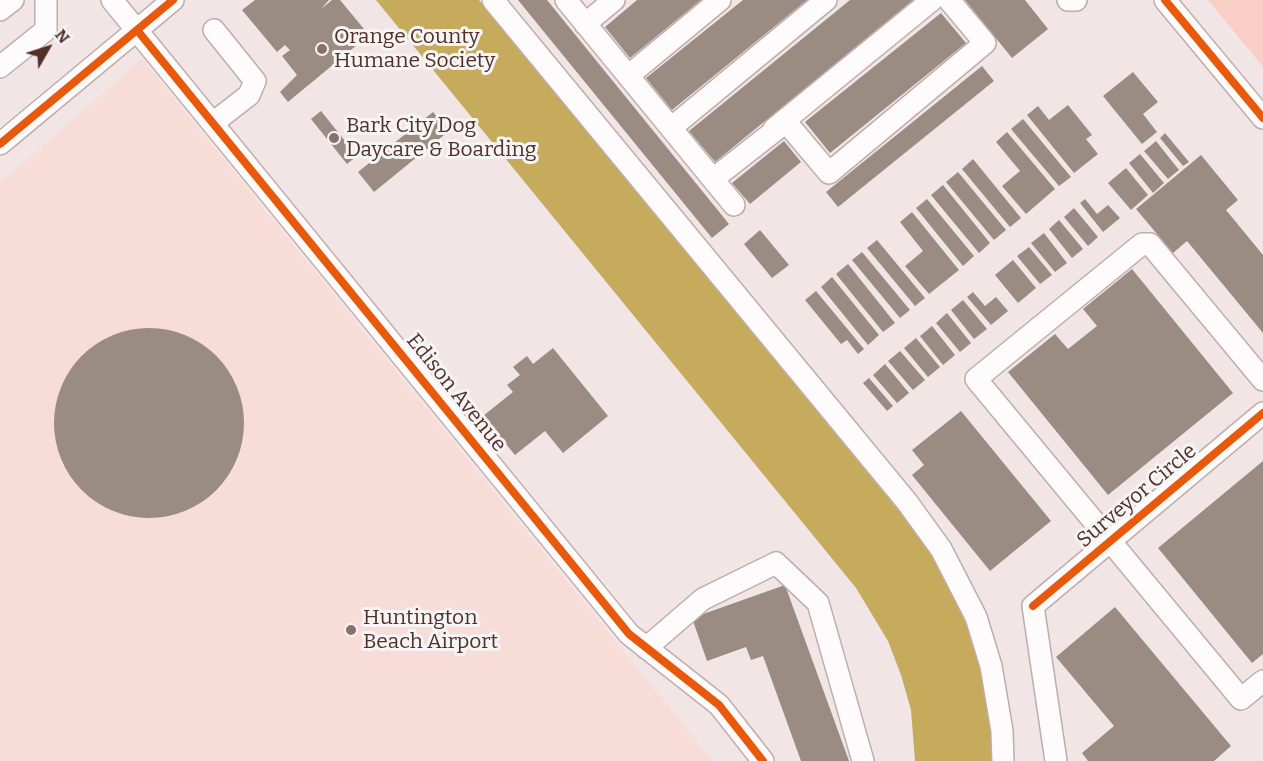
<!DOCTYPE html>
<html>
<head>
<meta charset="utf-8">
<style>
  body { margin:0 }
  #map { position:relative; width:1263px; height:761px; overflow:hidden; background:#f1e6e5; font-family:Bitter,serif }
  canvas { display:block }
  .north { position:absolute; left:18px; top:18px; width:60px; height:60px; -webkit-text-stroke:4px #f5f5f5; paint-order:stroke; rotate:51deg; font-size:16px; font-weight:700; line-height:24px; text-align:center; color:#532f28 }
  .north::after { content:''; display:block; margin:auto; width:21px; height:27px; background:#532f28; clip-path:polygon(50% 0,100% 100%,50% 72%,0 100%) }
</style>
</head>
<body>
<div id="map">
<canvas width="1263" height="761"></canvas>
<div class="north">N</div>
</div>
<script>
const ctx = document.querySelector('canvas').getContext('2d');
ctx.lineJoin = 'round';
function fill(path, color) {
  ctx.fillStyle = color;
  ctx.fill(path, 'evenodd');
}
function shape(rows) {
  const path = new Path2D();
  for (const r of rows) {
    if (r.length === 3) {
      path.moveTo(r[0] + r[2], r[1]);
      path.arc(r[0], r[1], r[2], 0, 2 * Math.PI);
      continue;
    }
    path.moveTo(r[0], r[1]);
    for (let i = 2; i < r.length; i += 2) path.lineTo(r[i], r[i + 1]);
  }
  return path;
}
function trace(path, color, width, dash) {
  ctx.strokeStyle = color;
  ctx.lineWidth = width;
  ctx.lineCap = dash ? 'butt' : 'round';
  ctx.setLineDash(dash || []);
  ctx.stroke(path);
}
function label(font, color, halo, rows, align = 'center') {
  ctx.font = font + ' Bitter,serif';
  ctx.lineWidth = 6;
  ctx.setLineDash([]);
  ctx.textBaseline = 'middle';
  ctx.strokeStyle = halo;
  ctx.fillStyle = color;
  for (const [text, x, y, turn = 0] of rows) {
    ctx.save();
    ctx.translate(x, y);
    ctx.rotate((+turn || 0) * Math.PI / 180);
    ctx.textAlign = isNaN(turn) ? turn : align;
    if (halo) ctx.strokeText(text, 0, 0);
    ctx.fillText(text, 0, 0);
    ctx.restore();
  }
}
const built = shape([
  [142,59,713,761,0,761,0,183]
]);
const green = shape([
  [1208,0,1263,0,1263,67]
]);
const water = shape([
  [376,0,479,0,904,517,934,558,973,638,985,685,995,761,915,761,911,710,901,675,888,641,856,588]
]);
const building = shape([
  [255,0,329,0,321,9,332,0,340,0,369,35,288,102,280,92,297,75,282,56,290,50,285,45,277,52,242,10],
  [518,0,547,0,729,224,712,238],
  [637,0,701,0,630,58,605,27],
  [743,0,807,0,672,110,646,78],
  [850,0,913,0,715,162,689,131],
  [965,0,1025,0,1048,29,1012,58],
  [941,13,966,43,830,153,805,122],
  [982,66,994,81,838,207,826,192],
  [1133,72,1158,102,1143,114,1157,132,1142,144,1103,96],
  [1068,105,1092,135,1086,139,1098,154,1074,173,1027,115,1038,106,1049,120],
  [321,111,357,156,347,164,311,119],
  [433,112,449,131,374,192,358,172],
  [1023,119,1071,177,1059,186,1011,129],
  [1007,132,1055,189,1026,214,1002,186,1020,171,996,142],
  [1165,133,1189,162,1183,166,1160,138],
  [784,141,801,162,750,204,732,183],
  [1156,141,1179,170,1168,179,1144,151],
  [1140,154,1164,183,1153,193,1129,163],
  [1201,155,1238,200,1226,210,1263,255,1263,333,1187,241,1173,253,1136,209],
  [973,159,1021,218,1010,227,962,169],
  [1126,168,1148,195,1131,210,1108,183],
  [958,172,1006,230,994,240,946,182],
  [943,185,990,243,979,253,931,195],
  [927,199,974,256,963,266,916,208],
  [1085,199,1097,214,1108,205,1120,218,1103,232,1080,203],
  [1074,208,1098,237,1088,246,1064,217],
  [912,212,959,270,929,294,905,266,923,251,900,222],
  [1059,220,1083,249,1072,258,1049,229],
  [760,230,789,265,772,278,744,244],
  [1044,233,1067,263,1055,272,1031,243],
  [877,240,925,298,915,306,867,248],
  [1029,247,1052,275,1040,284,1017,256],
  [862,252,910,310,900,318,852,260],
  [1013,260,1036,288,1018,303,995,275],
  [848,264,895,323,883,332,836,274],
  [1132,269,1233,393,1108,495,1008,372,1055,334,1068,349,1097,326,1083,309],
  [832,277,879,335,868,345,821,287],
  [816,291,864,349,858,354,847,340,841,344,805,300],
  [973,292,985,306,996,297,1008,311,991,325,967,297],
  [963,300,987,329,974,339,951,310],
  [947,313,971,343,960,352,936,323],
  [932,326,955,355,943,365,920,336],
  [149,423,95],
  [916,338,940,367,928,377,904,348],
  [553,348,608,416,563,453,545,431,515,455,483,416,513,392,507,385,520,375,513,367,527,356,533,364],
  [900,351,925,380,913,390,888,361],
  [885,364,909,393,897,403,873,375],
  [869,378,893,406,887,411,863,383],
  [961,411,1051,521,990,571,912,475,924,465,912,450],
  [1263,461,1263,654,1252,663,1158,548],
  [785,585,849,761,801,761,763,656,751,660,746,647,707,661,692,618],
  [1115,607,1231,746,1214,761,1088,761,1082,753,1114,726,1056,657]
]);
const minor = shape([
  [112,0,629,634,719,705,763,761],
  [493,0,907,502,941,549,976,617,991,666,1002,731,1003,761],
  [566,0,734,205],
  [1068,0,1076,0],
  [1165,0,1263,118],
  [0,10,13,0],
  [585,24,614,0],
  [0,67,46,30,46,0],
  [628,76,720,0],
  [213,123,249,95,255,81,214,30],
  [671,128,826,0],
  [774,129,932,0],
  [0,144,173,0],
  [713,179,786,122,829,173,985,43,949,0],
  [1263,380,1150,244,1142,244,976,379,1241,699,1263,681],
  [646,648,703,599,776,563,818,603,863,761],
  [1056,761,1033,606,1263,413]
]);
const cycleway = shape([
  [1165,0,1263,118],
  [137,30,629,634,719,705,763,761],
  [0,144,173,0],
  [1033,606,1263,413]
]);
const markers = [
  [322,49,6,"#8a6f6a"],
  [334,138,6,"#8a6f6a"],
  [351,630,6,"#8a6f6a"]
];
const poiNames = [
  ["Orange County",334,37],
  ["Humane Society",334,61],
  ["Bark City Dog",346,126],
  ["Daycare & Boarding",346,150],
  ["Huntington",363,618],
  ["Beach Airport",363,642]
];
const streetNames = [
  ["Edison Avenue",456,393,51],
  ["Surveyor Circle",1137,496,-40]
];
fill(built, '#f8dcd7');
fill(green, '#f8cec6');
fill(water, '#c6ab5c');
fill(building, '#9a8b83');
trace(minor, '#c1aca9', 24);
trace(minor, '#fdfbfb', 21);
trace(cycleway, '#e8590c', 8);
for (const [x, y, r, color] of markers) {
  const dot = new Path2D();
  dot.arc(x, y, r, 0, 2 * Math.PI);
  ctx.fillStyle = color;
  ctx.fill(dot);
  trace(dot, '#f5f5f5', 2);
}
label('21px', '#532f28', '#f5f5f5', poiNames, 'left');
label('21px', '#532f28', '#f5f5f5', streetNames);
</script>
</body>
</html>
